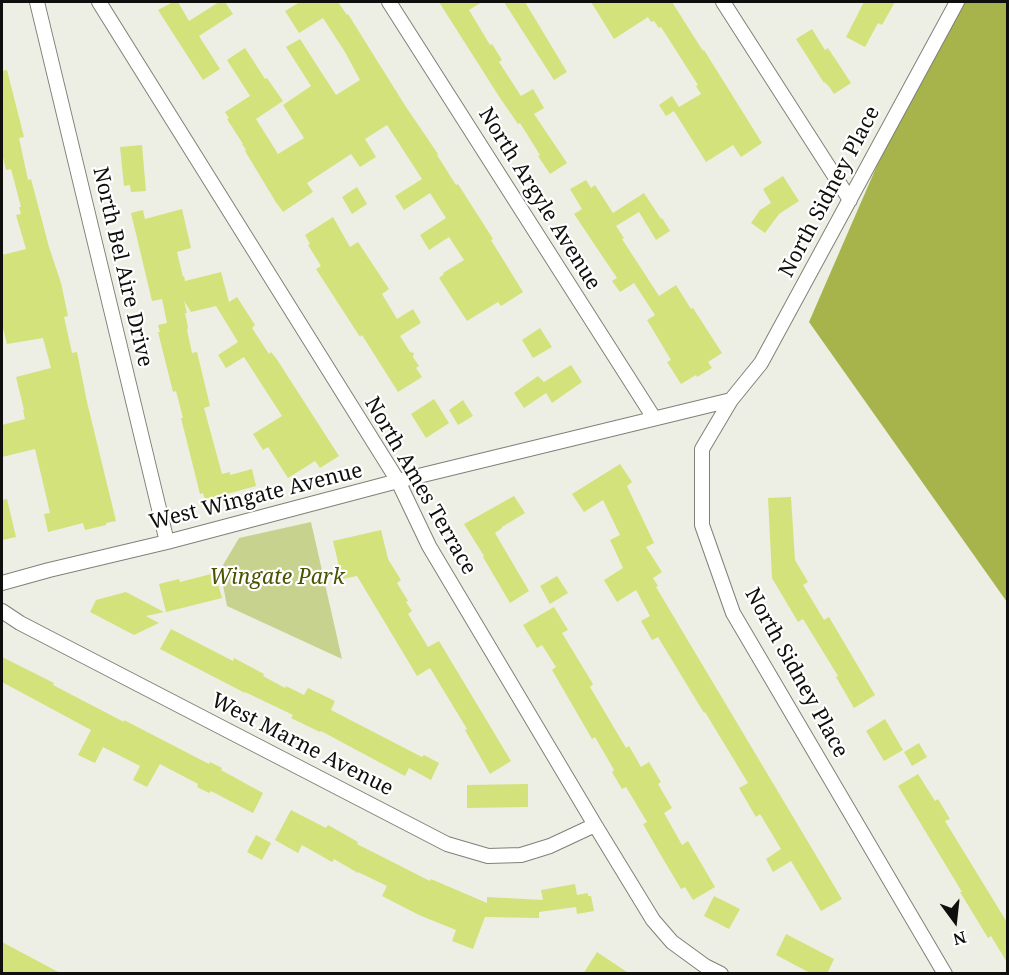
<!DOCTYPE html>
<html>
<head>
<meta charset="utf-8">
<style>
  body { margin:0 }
  #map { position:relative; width:1009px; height:975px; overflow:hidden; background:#edefe5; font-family:"Noto Serif",serif }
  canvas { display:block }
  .frame { position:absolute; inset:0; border:3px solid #0f100d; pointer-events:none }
  .north { position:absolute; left:925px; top:891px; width:60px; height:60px; -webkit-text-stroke:4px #fff; paint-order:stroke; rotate:165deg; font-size:16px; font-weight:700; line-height:24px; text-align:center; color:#0f100d }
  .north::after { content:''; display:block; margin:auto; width:21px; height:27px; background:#0f100d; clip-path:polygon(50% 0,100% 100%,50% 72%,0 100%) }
</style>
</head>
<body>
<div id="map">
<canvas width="1009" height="975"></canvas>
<div class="frame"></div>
<div class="north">N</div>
</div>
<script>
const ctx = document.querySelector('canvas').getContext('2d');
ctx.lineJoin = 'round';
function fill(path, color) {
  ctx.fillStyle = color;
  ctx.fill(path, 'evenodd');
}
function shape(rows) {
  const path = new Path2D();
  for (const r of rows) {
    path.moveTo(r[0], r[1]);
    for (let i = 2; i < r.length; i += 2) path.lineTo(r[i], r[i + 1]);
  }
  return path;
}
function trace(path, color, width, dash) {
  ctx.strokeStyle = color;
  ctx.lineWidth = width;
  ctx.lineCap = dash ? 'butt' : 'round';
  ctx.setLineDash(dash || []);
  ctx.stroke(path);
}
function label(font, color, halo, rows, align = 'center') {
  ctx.font = font + ' "Noto Serif",serif';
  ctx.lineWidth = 4.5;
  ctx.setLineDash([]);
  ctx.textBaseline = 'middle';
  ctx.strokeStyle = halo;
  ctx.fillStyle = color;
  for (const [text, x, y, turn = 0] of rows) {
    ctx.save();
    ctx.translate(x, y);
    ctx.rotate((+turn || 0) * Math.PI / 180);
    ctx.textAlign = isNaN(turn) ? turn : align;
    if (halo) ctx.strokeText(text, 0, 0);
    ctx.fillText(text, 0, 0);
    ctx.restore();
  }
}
const green = shape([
  [311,522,342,659,227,606,220,570,239,538]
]);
const forest = shape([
  [948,2,1007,2,1007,602,809,322]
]);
const building = shape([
  [173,2,178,2,189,21,219,2,225,2,233,14,199,36,220,69,203,80,158,10],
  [300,2,338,2,347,15,348,14,406,107,438,154,437,155,456,185,458,184,493,239,491,240,523,292,501,306,498,302,467,321,439,278,444,274,443,273,464,260,449,237,429,250,420,235,446,218,430,193,404,210,395,196,422,179,387,125,365,139,376,157,360,167,351,154,307,183,313,192,283,212,278,205,277,204,245,151,246,150,242,144,243,144,227,119,229,118,225,112,250,96,227,60,245,48,265,79,267,78,283,101,256,119,278,154,304,138,283,105,311,86,286,47,300,39,336,95,360,80,345,52,323,18,299,33,285,11],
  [439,2,482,2,469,10,490,45,492,44,502,60,499,62,521,96,533,89,544,108,534,114,567,163,550,174,538,156,540,155,520,123,518,124,500,98],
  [504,2,525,2,567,72,554,80],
  [591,2,672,2,703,51,704,50,762,143,741,157,733,145,706,162,674,111,666,116,659,105,672,96,679,107,701,94,696,86,698,85,661,27,659,28,654,21,651,22,648,17,614,39],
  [864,2,895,2,882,25,878,23,865,47,846,37],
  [812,29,825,50,828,48,851,83,834,94,828,85,828,86,825,82,824,83,796,39],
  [7,70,24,137,19,138,28,180,31,179,49,247,61,283,68,316,64,317,72,353,77,352,87,402,116,521,106,523,106,525,85,530,83,523,48,532,44,514,50,513,35,449,2,457,2,425,25,419,23,410,24,410,16,377,51,368,43,338,7,344,2,324,2,255,26,249,16,215,21,214,19,207,21,207,11,169,6,170,2,153,2,71],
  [142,145,146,191,131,192,130,185,124,186,120,147],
  [783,176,799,201,779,214,765,233,751,223,760,210,771,203,763,189],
  [586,180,591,188,595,185,613,213,644,193,661,219,662,218,670,231,656,240,639,212,616,226,624,238,622,239,659,296,676,285,691,309,693,308,722,353,708,362,712,368,697,377,696,375,681,384,667,362,671,360,647,320,655,315,634,283,620,292,612,281,617,278,574,214,582,209,570,189],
  [357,187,367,204,352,214,342,197],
  [182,209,191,248,177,252,183,277,184,276,185,281,221,272,229,302,237,297,255,325,252,328,269,354,271,352,276,358,339,456,320,468,315,461,288,478,268,447,263,450,253,434,282,416,244,357,226,368,218,355,238,342,216,306,191,312,184,301,187,313,185,313,188,328,187,330,192,353,197,352,210,406,204,408,222,474,230,472,230,475,252,469,256,486,205,500,203,493,200,494,181,418,183,418,176,391,173,392,158,332,160,332,158,325,167,323,162,299,152,301,131,213,143,210,145,219],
  [333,217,350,247,358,242,389,289,382,294,397,319,413,309,421,323,400,336,410,352,414,353,413,357,419,366,416,368,422,377,398,392,362,335,360,337,316,269,321,266,308,245,310,244,305,235],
  [540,328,552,347,533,358,522,340],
  [571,365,582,382,552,403,546,393,524,408,514,393,538,376,544,382],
  [434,399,449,423,426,438,411,414],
  [463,400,473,416,458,425,449,410],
  [620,464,632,482,627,486,654,543,646,547,662,572,653,578,658,586,656,587,842,899,821,911,791,861,773,872,766,859,781,849,760,814,756,817,739,788,748,783,705,712,704,713,658,637,652,640,641,621,650,616,636,590,617,602,604,580,623,568,610,540,620,535,603,500,584,512,572,494],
  [514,496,525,513,502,527,502,528,495,533,529,591,510,603,483,557,484,556,464,524],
  [791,497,795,560,808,582,803,585,824,620,829,617,875,695,854,708,836,677,838,676,803,619,798,622,772,578,768,498],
  [7,499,16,537,2,540,2,500],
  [381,530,388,559,401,580,397,583,408,601,406,602,412,611,408,614,428,647,439,641,511,761,490,774,465,730,467,729,430,668,417,676,357,576,342,579,333,541],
  [215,573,222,598,166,612,159,584,179,579,180,582],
  [557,576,568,593,550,604,540,586],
  [126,592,164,612,146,616,159,623,134,635,90,612,96,600],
  [554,607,568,630,562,633,593,684,590,687,626,748,629,746,641,767,649,762,661,782,658,784,672,808,664,813,682,845,688,841,715,887,693,900,685,887,681,889,659,852,643,824,647,822,626,787,622,789,612,772,614,770,595,737,592,739,552,670,556,667,542,645,537,648,523,625],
  [171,629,233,661,234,658,264,674,263,676,285,688,286,686,304,695,308,688,335,701,331,710,422,757,424,755,439,763,431,780,409,768,405,776,321,731,320,732,291,718,293,715,245,692,245,693,160,649],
  [2,657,54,683,53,685,124,722,124,720,209,764,210,762,222,768,221,770,263,793,253,813,211,791,209,793,197,787,198,784,160,764,147,787,133,780,140,766,103,747,95,763,78,755,91,730,2,682],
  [885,719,903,750,884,761,866,731],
  [919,743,927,757,912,766,904,752],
  [918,774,935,801,938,799,950,819,945,821,1008,924,1008,964,991,936,988,938,960,892,962,892,898,786],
  [528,784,528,807,467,808,467,785],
  [291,810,326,828,328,825,358,842,357,844,430,881,431,879,487,903,487,897,543,900,541,890,575,884,577,895,588,893,588,896,591,896,594,911,577,914,576,907,539,912,539,918,485,917,473,949,452,941,456,930,419,915,382,896,387,886,358,872,358,873,334,859,332,862,302,845,298,853,275,840],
  [256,835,271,843,262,860,247,852],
  [714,896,740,909,729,929,704,916],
  [786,934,834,959,827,974,812,974,776,955],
  [2,942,62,974,2,974],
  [597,952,630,974,583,974]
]);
const minor = shape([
  [37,2,167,542],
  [99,2,398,481,429,546,595,825,653,920,672,942,705,966,721,974],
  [389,2,654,418],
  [723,2,850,200],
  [2,583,49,570,167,542,398,481,731,400],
  [2,611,20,623,447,844,488,856,521,855,550,846,595,825],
  [945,974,733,613,702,525,702,449,731,400,761,363,957,2]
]);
const streetNames = [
  ["North Sidney Place",830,192,-62],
  ["North Argyle Avenue",539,199,58],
  ["North Bel Aire Drive",122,267,77],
  ["North Ames Terrace",420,486,60],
  ["West Wingate Avenue",256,497,-14],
  ["North Sidney Place",796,673,61],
  ["West Marne Avenue",302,745,27]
];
const parkNames = [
  ["Wingate Park",277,578]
];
fill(green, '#c8d28f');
fill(forest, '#a7b44b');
fill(building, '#d3e27a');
trace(minor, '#7f8178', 16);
trace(minor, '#fff', 14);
label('21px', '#0f100d', '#fff', streetNames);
label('italic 21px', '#4b5200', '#fff', parkNames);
</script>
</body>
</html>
